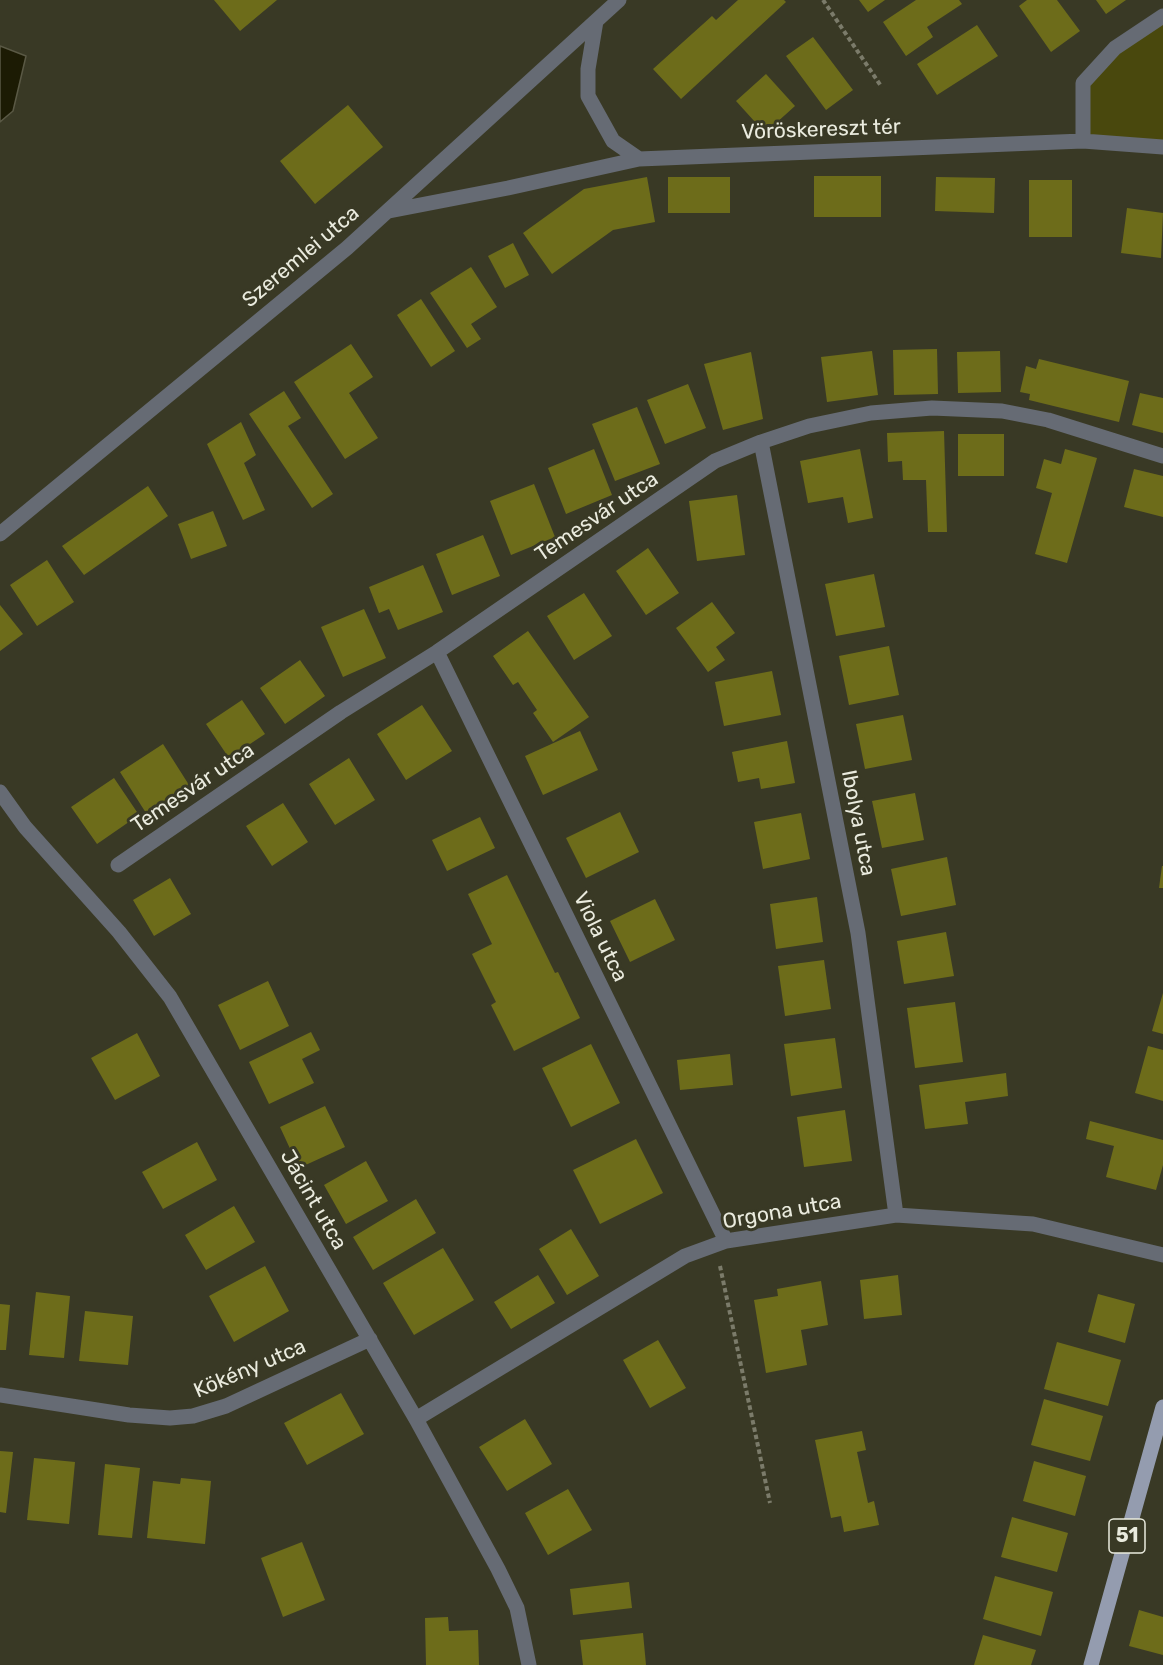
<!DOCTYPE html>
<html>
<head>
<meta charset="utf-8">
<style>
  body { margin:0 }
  canvas { display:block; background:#393925 }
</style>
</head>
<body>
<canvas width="1163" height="1665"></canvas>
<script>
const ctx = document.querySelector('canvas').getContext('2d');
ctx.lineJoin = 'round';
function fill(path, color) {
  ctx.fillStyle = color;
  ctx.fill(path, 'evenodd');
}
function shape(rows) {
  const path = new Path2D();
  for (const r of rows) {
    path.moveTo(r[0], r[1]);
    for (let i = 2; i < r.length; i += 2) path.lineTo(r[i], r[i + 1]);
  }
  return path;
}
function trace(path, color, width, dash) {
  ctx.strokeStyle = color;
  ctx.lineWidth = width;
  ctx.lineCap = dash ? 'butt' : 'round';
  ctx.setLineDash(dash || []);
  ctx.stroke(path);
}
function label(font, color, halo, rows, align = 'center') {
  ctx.font = font + ' Rubik,sans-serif';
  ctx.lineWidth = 6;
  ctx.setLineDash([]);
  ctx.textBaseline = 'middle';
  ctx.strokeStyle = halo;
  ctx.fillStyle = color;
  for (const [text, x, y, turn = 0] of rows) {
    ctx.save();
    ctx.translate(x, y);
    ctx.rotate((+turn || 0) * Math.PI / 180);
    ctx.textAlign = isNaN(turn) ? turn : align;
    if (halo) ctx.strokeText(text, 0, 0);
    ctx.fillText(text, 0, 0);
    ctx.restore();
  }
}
const green = shape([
  [1163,22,1163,147,1083,141,1083,83,1115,48]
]);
const water = shape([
  [0,46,26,56,13,111,0,122,0,46]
]);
const building = shape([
  [214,0,277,0,240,31],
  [738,0,784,0,786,2,681,99,653,69,712,16,716,20],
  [859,0,885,0,868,12],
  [916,0,959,0,962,4,927,27,933,37,906,56,883,22],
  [1027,0,1057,0,1080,31,1051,52,1019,6],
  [1096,0,1126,0,1106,14],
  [977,25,998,56,937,95,917,64],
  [813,37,853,90,826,110,786,56],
  [766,74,795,106,765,133,736,101],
  [348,105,383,147,315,204,280,161],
  [814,176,881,176,881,217,814,217],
  [647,177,655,222,613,230,552,274,523,233,584,189],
  [668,177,730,177,730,213,668,213],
  [936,177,995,178,994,213,935,211],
  [1029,180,1072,180,1072,237,1029,237],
  [1127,208,1163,213,1161,258,1121,253],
  [513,243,529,275,505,288,488,256],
  [471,267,497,307,471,324,481,339,467,348,430,293],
  [421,299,455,351,431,367,397,315],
  [351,344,373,377,349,393,378,438,345,459,294,382],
  [937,349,938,394,894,395,893,350],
  [872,351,878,395,827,402,821,357],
  [1000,351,1001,392,958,393,957,352],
  [751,352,763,419,723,430,704,364],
  [1039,359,1129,381,1119,422,1029,400,1030,394,1020,392,1026,366,1036,369],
  [688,384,706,428,665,444,647,400],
  [284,391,301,418,288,426,333,494,312,508,249,414],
  [1140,393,1163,398,1163,433,1132,425],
  [637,407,660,464,615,481,592,424],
  [241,422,256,455,244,463,265,510,243,520,207,444],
  [944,431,947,532,928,532,926,480,903,480,902,461,888,462,887,433],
  [958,434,1004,434,1004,476,958,476],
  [594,449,612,495,566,514,548,468],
  [860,449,873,518,848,523,843,497,808,503,800,461],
  [1065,449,1097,458,1067,563,1035,554,1052,493,1036,488,1044,459,1061,464],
  [1134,469,1163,476,1163,517,1124,507],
  [534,484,555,537,511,555,490,501],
  [148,486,168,516,84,575,62,546],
  [737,495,745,555,697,561,689,501],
  [213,511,227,546,191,559,178,524],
  [483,535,500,576,452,595,436,554],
  [648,548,679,593,646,615,616,571],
  [47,560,74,602,37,626,10,585],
  [423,565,443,612,398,630,389,609,379,613,369,587],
  [874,574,885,627,836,636,825,584],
  [584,593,612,636,574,660,547,616],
  [712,602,735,633,716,647,725,660,708,672,676,628],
  [0,605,23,634,0,651],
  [364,609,386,658,343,677,321,627],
  [528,631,589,717,553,742,533,713,537,710,518,682,513,685,493,656],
  [889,646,899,695,849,705,839,656],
  [300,660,325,696,285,724,260,688],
  [772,671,781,715,724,726,715,682],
  [242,700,265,734,229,758,206,724],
  [422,705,452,751,406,780,377,734],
  [903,715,912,760,865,769,856,724],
  [580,731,598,770,543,795,525,756],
  [787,741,795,783,761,789,759,778,738,782,732,752],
  [163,744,189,785,146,813,120,772],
  [349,758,375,800,335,825,309,784],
  [114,778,139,815,97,844,71,807],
  [915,793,924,840,882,848,872,801],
  [283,803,308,842,272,866,246,826],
  [620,812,639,852,586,878,566,838],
  [801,813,810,859,763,869,754,822],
  [480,817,495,848,447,871,432,840],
  [947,857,956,905,901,916,891,869],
  [1162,866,1163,866,1163,888,1159,888],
  [507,875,555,973,558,972,580,1018,514,1051,491,1005,496,1002,472,954,492,944,468,894],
  [170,878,191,914,154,936,133,900],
  [817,897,823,942,776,949,770,904],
  [655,899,675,940,630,962,610,921],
  [946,932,954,976,904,984,897,941],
  [824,960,831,1009,785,1016,778,966],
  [268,981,289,1026,240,1050,218,1005],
  [1163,993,1163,1034,1152,1031],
  [955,1002,963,1062,915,1068,907,1008],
  [311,1032,320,1050,302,1059,314,1083,269,1104,249,1062],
  [137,1033,160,1076,115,1100,91,1058],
  [835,1038,842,1088,791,1096,784,1044],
  [591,1044,620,1103,571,1127,542,1068],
  [1148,1046,1163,1050,1163,1101,1135,1093],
  [730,1054,733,1085,680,1090,677,1060],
  [1006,1073,1008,1096,965,1102,968,1124,925,1129,919,1085],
  [325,1106,345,1147,299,1168,280,1127],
  [845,1110,852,1161,804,1167,797,1117],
  [1090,1121,1163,1140,1163,1165,1156,1190,1106,1177,1114,1146,1086,1139],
  [636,1139,663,1193,600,1224,573,1170],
  [197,1142,217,1180,163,1209,142,1172],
  [366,1161,388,1201,346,1224,324,1185],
  [416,1199,436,1233,373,1270,353,1237],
  [234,1206,255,1242,206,1270,185,1235],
  [571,1229,599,1276,567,1295,539,1249],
  [443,1248,474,1300,414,1335,383,1283],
  [265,1266,289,1311,234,1342,209,1296],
  [538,1275,555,1303,511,1329,494,1302],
  [898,1275,902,1315,864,1319,860,1280],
  [821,1281,828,1325,801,1330,807,1365,766,1373,754,1300,778,1296,777,1289],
  [36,1292,70,1296,64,1358,29,1355],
  [1098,1294,1135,1304,1125,1343,1088,1332],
  [0,1304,10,1305,6,1350,0,1350],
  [85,1311,133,1316,128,1365,79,1361],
  [658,1340,686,1388,650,1408,623,1360],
  [1057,1342,1121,1360,1108,1406,1044,1389],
  [341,1393,364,1434,307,1465,284,1423],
  [1044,1399,1103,1416,1090,1461,1031,1445],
  [525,1419,552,1464,507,1491,479,1447],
  [862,1431,866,1450,857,1452,868,1503,874,1501,879,1525,844,1532,841,1516,831,1518,815,1440],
  [0,1451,13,1452,6,1513,0,1512],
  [34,1458,75,1462,69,1524,27,1520],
  [1034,1461,1086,1476,1075,1516,1023,1501],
  [105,1464,140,1468,132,1538,98,1535],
  [181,1478,211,1481,205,1544,147,1538,153,1481,180,1484],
  [568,1489,592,1530,548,1555,525,1513],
  [1012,1517,1068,1533,1057,1572,1001,1557],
  [302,1542,325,1600,283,1617,261,1558],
  [995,1576,1053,1592,1041,1636,983,1619],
  [629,1582,632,1608,573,1615,570,1589],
  [1139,1610,1163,1617,1163,1655,1129,1646],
  [448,1617,449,1631,478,1630,479,1665,426,1665,425,1618],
  [643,1633,646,1665,583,1665,580,1640],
  [983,1635,1036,1650,1031,1665,974,1665]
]);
const path = shape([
  [823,0,881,86],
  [720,1266,770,1503]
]);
const minor = shape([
  [596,21,588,69,588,96,613,141,639,159,1083,141,1163,147],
  [1083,141,1083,83,1115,48,1163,16],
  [389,211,508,188,639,159],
  [761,442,858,933,896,1215],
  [0,534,347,248,619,0],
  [437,652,726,1241],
  [0,792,25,827,119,932,170,997,416,1419,498,1569,517,1608,529,1665],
  [118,865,341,712,437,652,715,461,761,442,809,426,871,413,932,408,1002,411,1048,420,1163,456],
  [0,1395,129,1415,170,1418,193,1416,226,1406,370,1339],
  [416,1419,685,1256,726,1241,896,1215,1033,1224,1163,1255]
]);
const major = shape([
  [1091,1665,1163,1407]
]);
const shields = [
  [1127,1536,36]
];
const shieldNames = [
  ["51",1127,1536]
];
const streetNames = [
  ["Vöröskereszt tér",821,130,-2],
  ["Szeremlei utca",301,257,-40],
  ["Temesvár utca",597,517,-34],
  ["Temesvár utca",193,788,-34],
  ["Ibolya utca",858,823,79],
  ["Viola utca",600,937,64],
  ["Jácint utca",313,1200,60],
  ["Orgona utca",782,1212,-10],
  ["Kökény utca",250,1369,-23]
];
fill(green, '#49480d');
fill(water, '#1c1b04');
trace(water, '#5a5945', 1.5);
fill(building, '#6d6c1a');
trace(path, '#7b7b6a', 4, [4.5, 3]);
trace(minor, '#666b74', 15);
trace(major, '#949caf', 15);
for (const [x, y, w] of shields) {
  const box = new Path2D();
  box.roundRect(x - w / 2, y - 17, w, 34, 4.5);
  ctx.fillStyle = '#393925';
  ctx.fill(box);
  trace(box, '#eaebde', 1.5);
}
label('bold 20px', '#eaebde', null, shieldNames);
label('21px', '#eaebde', '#393925', streetNames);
</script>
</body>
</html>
